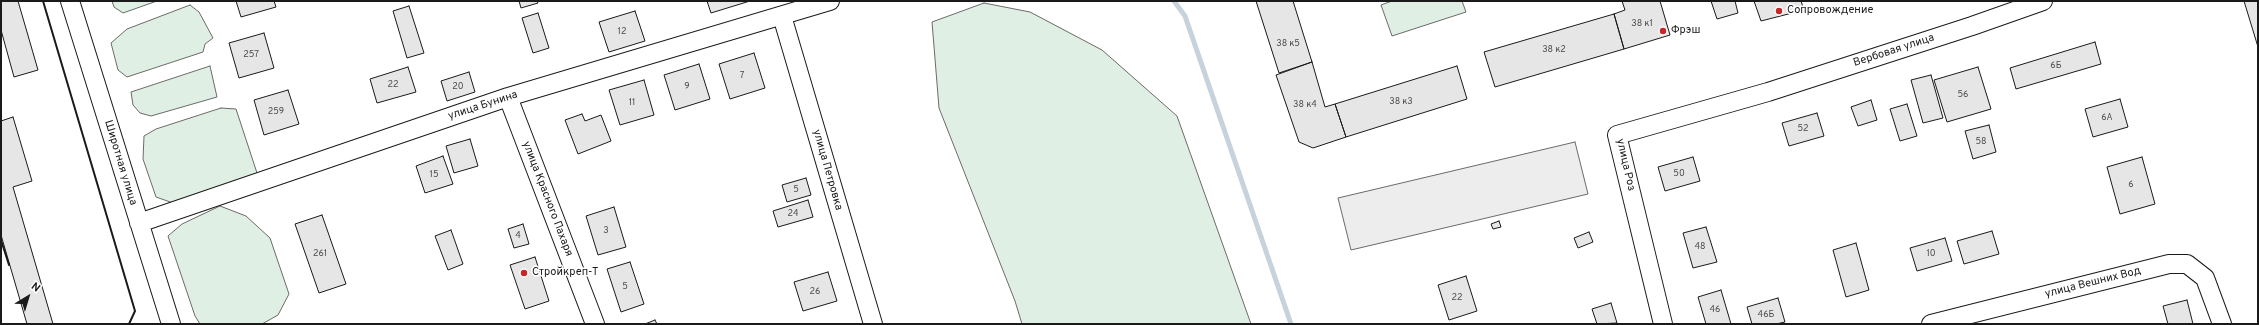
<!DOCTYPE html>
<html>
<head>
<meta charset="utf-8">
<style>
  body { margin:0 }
  #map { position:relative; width:2259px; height:325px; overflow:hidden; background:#fff; font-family:Overpass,sans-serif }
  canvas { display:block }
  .frame { position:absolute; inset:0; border:2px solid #1a1a1a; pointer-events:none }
  .north { position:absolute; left:8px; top:277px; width:40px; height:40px; -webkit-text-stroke:3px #fff; paint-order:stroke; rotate:38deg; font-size:11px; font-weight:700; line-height:16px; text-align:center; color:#1a1a1a }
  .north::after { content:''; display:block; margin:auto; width:14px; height:18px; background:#1a1a1a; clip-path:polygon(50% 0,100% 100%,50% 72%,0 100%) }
</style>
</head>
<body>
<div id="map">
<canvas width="2259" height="325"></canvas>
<div class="frame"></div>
<div class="north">N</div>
</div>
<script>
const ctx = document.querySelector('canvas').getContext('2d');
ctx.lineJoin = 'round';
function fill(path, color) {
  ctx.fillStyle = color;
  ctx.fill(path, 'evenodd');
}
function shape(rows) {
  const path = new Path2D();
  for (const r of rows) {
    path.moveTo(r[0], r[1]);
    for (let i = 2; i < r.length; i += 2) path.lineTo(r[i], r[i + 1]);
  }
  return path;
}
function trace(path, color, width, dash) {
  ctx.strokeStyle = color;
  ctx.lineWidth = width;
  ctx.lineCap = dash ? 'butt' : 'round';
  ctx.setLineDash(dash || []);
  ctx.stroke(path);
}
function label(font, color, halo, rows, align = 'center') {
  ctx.font = font + ' Overpass,sans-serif';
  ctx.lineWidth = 3;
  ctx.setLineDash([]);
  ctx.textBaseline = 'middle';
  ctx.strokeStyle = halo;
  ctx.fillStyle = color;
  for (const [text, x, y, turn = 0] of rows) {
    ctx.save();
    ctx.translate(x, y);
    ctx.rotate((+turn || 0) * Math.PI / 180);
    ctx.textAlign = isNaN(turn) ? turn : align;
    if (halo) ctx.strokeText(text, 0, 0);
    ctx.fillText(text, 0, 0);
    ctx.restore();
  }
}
const green = shape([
  [112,1,157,1,123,13,114,7,112,1],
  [1392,1,1462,1,1466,12,1392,36,1381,5,1392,1],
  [984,3,1030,12,1102,50,1177,116,1251,324,1022,324,1015,301,939,108,932,22,984,3],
  [190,5,199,12,213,38,205,44,203,52,127,77,118,70,111,43,127,29,190,5],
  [210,66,217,97,151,116,140,113,133,105,131,92,210,66],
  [221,108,236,109,258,176,173,203,156,197,143,159,144,136,156,129,221,108],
  [220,206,246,216,270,238,289,294,278,315,262,324,200,324,195,316,168,236,182,224,220,206]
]);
const parking = shape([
  [1575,142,1588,194,1351,250,1338,198,1575,142]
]);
const stream = shape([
  [1174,1,1185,16,1291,324]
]);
const building = shape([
  [1,1,18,1,38,70,14,77,1,30,1,1],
  [236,1,274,1,276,7,241,17,236,1],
  [519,1,537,1,538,3,521,8,519,1],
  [707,1,750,1,711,13,707,1],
  [1256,1,1293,1,1312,62,1279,73,1256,1],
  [1622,1,1660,1,1670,35,1624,49,1614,14,1625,10,1622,1],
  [1711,1,1735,1,1738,13,1717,19,1711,1],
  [1754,1,1801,1,1804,10,1761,21,1754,1],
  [2244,1,2258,1,2258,47,2244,1],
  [409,6,424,53,407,58,393,11,409,6],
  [635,11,645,41,609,52,599,22,635,11],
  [538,13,549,48,533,53,522,18,538,13],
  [1614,14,1624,49,1495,87,1484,52,1614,14],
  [264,33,274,68,239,78,229,43,264,33],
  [2095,42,2101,64,2016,89,2010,68,2095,42],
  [754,53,765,88,730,99,719,64,754,53],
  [1312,62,1325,107,1335,104,1346,137,1313,148,1299,142,1276,75,1312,62],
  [699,64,710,99,675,110,664,75,699,64],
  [1457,66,1467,99,1346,137,1335,104,1457,66],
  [408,67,416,92,377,103,370,79,408,67],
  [1978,67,1991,109,1947,122,1934,80,1978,67],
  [469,72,475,92,447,101,441,81,469,72],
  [1931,75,1943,118,1923,123,1911,80,1931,75],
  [644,80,654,115,620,125,609,90,644,80],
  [288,90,299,124,264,135,254,100,288,90],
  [2120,99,2128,127,2093,137,2085,109,2120,99],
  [1871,100,1877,120,1858,126,1851,107,1871,100],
  [1907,104,1917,136,1900,141,1890,109,1907,104],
  [1817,113,1824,136,1789,146,1782,123,1817,113],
  [582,114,585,121,601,115,611,141,578,154,565,120,582,114],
  [13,117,32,181,13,187,53,324,27,324,1,235,1,121,13,117],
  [1989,125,1996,152,1973,159,1965,131,1989,125],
  [470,139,478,166,454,173,446,146,470,139],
  [443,156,453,184,425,193,416,166,443,156],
  [1693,157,1700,181,1665,191,1658,167,1693,157],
  [2142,157,2155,204,2120,214,2107,167,2142,157],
  [806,178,811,195,787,202,782,185,806,178],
  [808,200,813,217,778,227,773,211,808,200],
  [614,207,626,247,598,255,586,216,614,207],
  [322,215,346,284,319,293,295,224,322,215],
  [1499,221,1501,227,1493,229,1491,224,1499,221],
  [523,224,529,244,514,248,508,229,523,224],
  [1706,227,1717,262,1693,268,1683,233,1706,227],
  [451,230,463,264,448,270,435,236,451,230],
  [1992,231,1999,254,1964,264,1957,241,1992,231],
  [1589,232,1593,242,1578,248,1574,238,1589,232],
  [1945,238,1952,261,1917,271,1910,248,1945,238],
  [1856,243,1869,290,1846,297,1833,250,1856,243],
  [535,257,549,301,525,309,510,265,535,257],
  [630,262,644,304,621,312,607,269,630,262],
  [828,272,837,301,803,311,794,282,828,272],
  [1466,276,1477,311,1449,320,1438,285,1466,276],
  [1721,290,1731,324,1706,324,1698,297,1721,290],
  [1778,298,1785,322,1776,324,1752,324,1747,307,1778,298],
  [2187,300,2193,324,2168,324,2163,306,2187,300],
  [1611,303,1617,323,1597,324,1592,309,1611,303],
  [655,320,657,324,645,324,655,320]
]);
const minor = shape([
  [70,1,171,324],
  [782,16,873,324],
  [508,97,595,324],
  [139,223,508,97,830,1],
  [1663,324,1617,135,1768,92,1972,26,2043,1],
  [1931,324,2169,264,2187,264,2205,278,2222,324]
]);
const wall = shape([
  [43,1,135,311,129,324],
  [1,240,9,265]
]);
const markers = [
  [1779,11,4,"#c62828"],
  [1663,31,4,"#c62828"],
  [524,273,4,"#c62828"]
];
const numberNames = [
  ["38 к1",1642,24],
  ["12",622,32],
  ["38 к5",1288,44],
  ["38 к2",1554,50],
  ["257",251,55],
  ["6Б",2056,66],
  ["7",742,76],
  ["22",393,85],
  ["20",458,87],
  ["9",687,87],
  ["56",1963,95],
  ["38 к3",1401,102],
  ["11",632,103],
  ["38 к4",1305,105],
  ["259",276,112],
  ["6А",2107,118],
  ["52",1803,129],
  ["58",1981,142],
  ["50",1679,174],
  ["15",434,175],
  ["6",2131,185],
  ["5",796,190],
  ["24",793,214],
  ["3",606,231],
  ["4",518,236],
  ["48",1700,247],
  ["261",320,254],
  ["10",1931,254],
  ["5",625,287],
  ["26",815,292],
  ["22",1457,298],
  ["46",1715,310],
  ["46Б",1766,315]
];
const poiNames = [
  ["Сопровождение",1787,11],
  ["Фрэш",1671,31],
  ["Стройкреп-Т",532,273]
];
const streetNames = [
  ["Вербовая улица",1894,51,-18],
  ["улица Бунина",483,106,-18],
  ["Широтная улица",120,163,73],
  ["улица Роз",1625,165,77],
  ["улица Петровка",827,170,74],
  ["улица Красного Пахаря",547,199,69],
  ["улица Вешних Вод",2093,283,-14]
];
fill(green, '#e0efe3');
trace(green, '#6a6a6a', 1);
fill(parking, '#ededed');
trace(parking, '#6a6a6a', 1);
trace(stream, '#c6d2dc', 5);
fill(building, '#e6e6e6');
trace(building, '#1a1a1a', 1);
trace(minor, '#1a1a1a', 20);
trace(minor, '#fff', 18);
trace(wall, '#1a1a1a', 2);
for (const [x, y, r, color] of markers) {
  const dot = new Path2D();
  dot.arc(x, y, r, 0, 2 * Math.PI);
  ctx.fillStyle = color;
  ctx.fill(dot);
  trace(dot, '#fff', 1.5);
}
label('9px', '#4d4d4d', null, numberNames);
label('11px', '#1a1a1a', '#fff', poiNames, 'left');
label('11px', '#1a1a1a', '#fff', streetNames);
</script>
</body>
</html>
